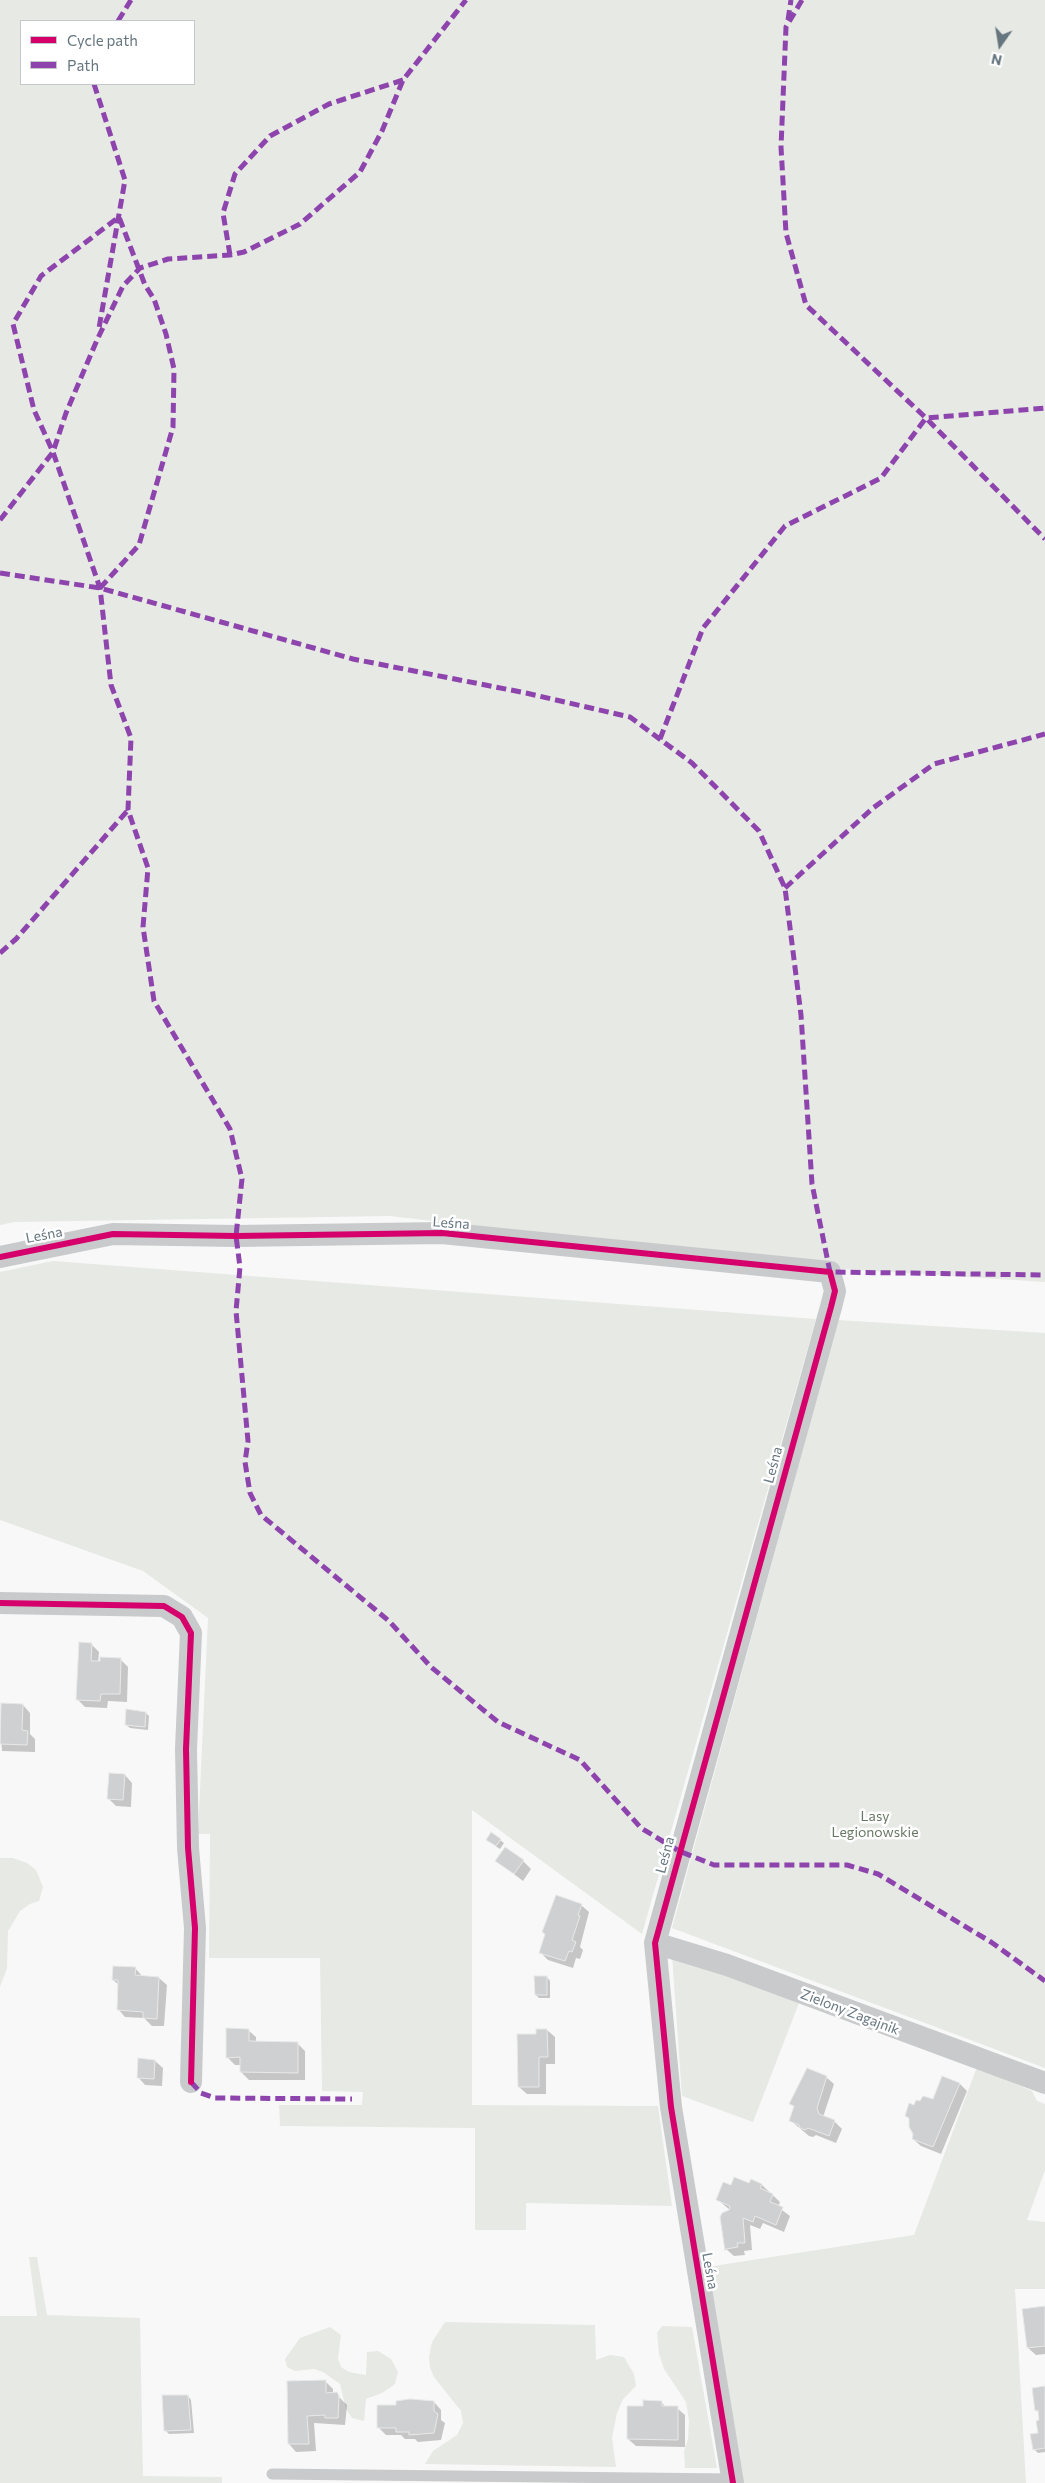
<!DOCTYPE html>
<html>
<head>
<meta charset="utf-8">
<style>
  body { margin:0 }
  #map { position:relative; width:1045px; height:2483px; overflow:hidden; background:#f8f8f8; font-family:Commissioner,sans-serif }
  canvas { display:block }
  .legend { position:absolute; left:20px; top:20px; width:175px; height:65px; box-sizing:border-box; background:#fff; border:1px solid #c2c8cc; margin:0; padding:6px 9px; list-style:none; font-size:15px; color:#66767f }
  .legend li { display:flex; align-items:center; gap:10px; height:25px }
  .legend b { width:25px; border:1px solid #c2c8cc }
  .north { position:absolute; left:975px; top:20px; width:50px; height:50px; -webkit-text-stroke:4px #fff; paint-order:stroke; rotate:193deg; font-size:14px; font-weight:700; line-height:20px; text-align:center; color:#66767f }
  .north::after { content:''; display:block; margin:auto; width:18px; height:22px; background:#66767f; clip-path:polygon(50% 0,100% 100%,50% 72%,0 100%) }
</style>
</head>
<body>
<div id="map">
<canvas width="1045" height="2483"></canvas>
<ul class="legend">
<li><b style="height:6px;background:#d6006c"></b>Cycle path</li>
<li><b style="height:6px;background:#8e44ad"></b>Path</li>
</ul>
<div class="north">N</div>
</div>
<script>
const ctx = document.querySelector('canvas').getContext('2d');
ctx.lineJoin = 'round';
function fill(path, color) {
  ctx.fillStyle = color;
  ctx.fill(path, 'evenodd');
}
function shape(rows) {
  const path = new Path2D();
  for (const r of rows) {
    path.moveTo(r[0], r[1]);
    for (let i = 2; i < r.length; i += 2) path.lineTo(r[i], r[i + 1]);
  }
  return path;
}
function trace(path, color, width, dash) {
  ctx.strokeStyle = color;
  ctx.lineWidth = width;
  ctx.lineCap = dash ? 'butt' : 'round';
  ctx.setLineDash(dash || []);
  ctx.stroke(path);
}
function label(font, color, halo, rows, align = 'center') {
  ctx.font = font + ' Commissioner,sans-serif';
  ctx.lineWidth = 5;
  ctx.setLineDash([]);
  ctx.textBaseline = 'middle';
  ctx.strokeStyle = halo;
  ctx.fillStyle = color;
  for (const [text, x, y, turn = 0] of rows) {
    ctx.save();
    ctx.translate(x, y);
    ctx.rotate((+turn || 0) * Math.PI / 180);
    ctx.textAlign = isNaN(turn) ? turn : align;
    if (halo) ctx.strokeText(text, 0, 0);
    ctx.fillText(text, 0, 0);
    ctx.restore();
  }
}
const green = shape([
  [0,0,1045,0,1045,1282,843,1269,390,1216,15,1222,0,1225],
  [21,21,194,21,194,84,21,84],
  [53,1261,816,1319,642,1934,472,1810,472,2105,658,2106,672,2206,526,2203,526,2230,475,2230,475,2128,280,2126,279,2105,362,2105,363,2092,322,2091,320,1958,209,1958,210,1834,198,1834,208,1618,143,1571,0,1520,0,1272],
  [838,1320,1045,1333,1045,2068,672,1928],
  [0,1858,13,1858,27,1863,36,1870,43,1887,39,1901,30,1904,20,1911,8,1931,7,1968,0,1987],
  [672,1955,799,2003,753,2122,682,2096],
  [977,2067,1032,2091,1037,2101,1045,2104,1045,2170,1027,2220,1045,2222,1045,2289,1015,2289,1026,2483,740,2483,707,2267,914,2235],
  [29,2257,37,2257,47,2315,140,2318,143,2476,222,2477,222,2483,0,2483,0,2316,37,2316],
  [445,2322,595,2325,596,2360,610,2355,624,2357,634,2374,636,2386,623,2399,617,2413,612,2438,616,2467,425,2464,433,2451,457,2435,463,2423,461,2411,434,2377,430,2368,429,2357,432,2342],
  [662,2326,692,2327,717,2468,685,2468,684,2451,688,2439,689,2421,686,2402,664,2369,659,2354,657,2333],
  [330,2327,341,2335,338,2358,341,2367,349,2372,366,2375,367,2352,378,2351,391,2359,398,2372,395,2384,382,2393,366,2399,364,2421,352,2418,346,2409,340,2384,323,2372,314,2369,295,2371,287,2367,285,2359,300,2338]
]);
const shadow = shape([
  [91,1644,99,1652,98,1663,120,1659,128,1667,127,1702,108,1701,107,1708,85,1707,77,1699],
  [23,1705,30,1713,30,1734,35,1739,35,1752,2,1751,0,1725],
  [146,1713,149,1716,148,1730,130,1728,126,1725],
  [125,1775,132,1783,131,1807,116,1806,108,1798],
  [500,1840,504,1843,500,1849,491,1843],
  [497,1861,523,1861,531,1869,523,1881],
  [581,1905,589,1912,580,1947,583,1950,580,1959,576,1958,573,1968,548,1960,541,1953,546,1935],
  [135,1968,143,1977,159,1978,167,1985,164,2026,152,2026,144,2018,125,2017,118,2009,119,1985,113,1980],
  [547,1977,550,1981,550,1998,539,1998,536,1995],
  [248,2030,256,2037,256,2043,297,2043,305,2051,305,2080,249,2080,241,2072,241,2065,235,2065,227,2057],
  [547,2030,555,2037,555,2064,546,2064,546,2094,527,2094,519,2087,538,2035],
  [155,2061,163,2068,162,2086,145,2085,138,2077],
  [826,2077,834,2084,823,2117,834,2121,842,2129,836,2143,816,2135,813,2137,809,2136,790,2120,795,2108,791,2104],
  [960,2084,967,2091,941,2154,921,2146,913,2139,915,2134,910,2120,906,2115,915,2107,934,2101],
  [762,2185,780,2202,778,2207,790,2216,784,2232,763,2223,760,2229,750,2225,752,2250,744,2251,745,2255,734,2256,726,2249,730,2210,718,2200,731,2187],
  [1045,2307,1045,2354,1036,2355,1028,2348],
  [325,2381,333,2389,333,2394,336,2394,347,2405,345,2425,314,2423,316,2451,296,2452,289,2444],
  [1045,2388,1045,2452,1038,2453,1034,2449,1041,2421,1040,2414,1036,2410],
  [188,2396,191,2400,194,2433,169,2434,165,2430],
  [434,2402,441,2410,441,2420,445,2423,441,2440,418,2442,415,2439,405,2439,401,2435,386,2435,378,2427,397,2406],
  [661,2402,667,2408,677,2408,685,2415,685,2447,636,2446,628,2439,644,2407]
]);
const building = shape([
  [79,1642,92,1643,91,1661,100,1661,100,1657,121,1658,120,1694,101,1694,100,1701,76,1700,79,1642],
  [1,1703,23,1704,22,1730,28,1731,27,1745,0,1744,1,1703],
  [126,1709,146,1712,145,1727,125,1725,126,1709],
  [109,1773,125,1774,123,1800,107,1799,109,1773],
  [491,1832,501,1839,496,1846,486,1840,491,1832],
  [505,1847,524,1860,514,1874,495,1861,505,1847],
  [556,1895,582,1904,578,1915,580,1916,572,1940,576,1942,572,1952,569,1951,565,1961,539,1953,545,1934,542,1932,556,1895],
  [113,1966,136,1967,135,1975,159,1977,157,2019,143,2018,143,2012,117,2010,118,1980,112,1980,113,1966],
  [534,1976,547,1976,547,1995,535,1995,534,1976],
  [226,2028,249,2029,249,2041,298,2042,298,2073,240,2072,240,2057,226,2058,226,2028],
  [536,2029,547,2029,548,2057,539,2057,539,2087,518,2087,517,2034,536,2034,536,2029],
  [138,2058,155,2060,154,2079,137,2078,138,2058],
  [807,2068,827,2076,817,2108,819,2114,835,2120,829,2136,808,2128,805,2130,800,2128,799,2125,789,2121,794,2106,789,2104,807,2068],
  [942,2076,960,2083,933,2147,912,2139,913,2134,909,2127,909,2118,905,2116,909,2103,914,2105,916,2100,920,2101,923,2096,933,2099,942,2076],
  [734,2177,749,2183,751,2179,762,2184,760,2188,773,2194,770,2202,783,2207,776,2225,755,2216,753,2222,743,2218,745,2243,737,2243,738,2247,726,2249,725,2251,720,2217,722,2213,729,2210,730,2206,716,2200,723,2182,731,2185,734,2177],
  [1045,2306,1045,2346,1027,2348,1022,2309,1045,2306],
  [326,2380,326,2393,337,2392,339,2396,338,2418,325,2418,325,2415,307,2416,309,2444,288,2444,287,2381,326,2380],
  [1045,2386,1045,2448,1033,2450,1030,2434,1038,2433,1036,2421,1039,2420,1038,2410,1035,2411,1032,2388,1045,2386],
  [162,2395,188,2395,191,2430,164,2431,162,2395],
  [410,2399,434,2401,434,2411,438,2414,434,2433,409,2435,409,2432,396,2432,396,2428,377,2428,377,2405,396,2405,396,2401,410,2399],
  [643,2400,662,2401,662,2406,678,2406,678,2440,627,2439,627,2406,643,2406,643,2400]
]);
const service = shape([
  [272,2474,732,2479]
]);
const minor = shape([
  [0,1257,113,1234,236,1236,442,1233,830,1272,835,1291,831,1307,655,1943,671,2107,733,2483],
  [0,1603,164,1606,182,1617,191,1633,186,1749,188,1848,195,1928,191,2082],
  [655,1943,727,1965,1045,2083]
]);
const quiet = shape([
  [802,0,786,27,781,147,786,233,806,305,926,418,1045,539],
  [788,20,791,0],
  [118,21,131,0],
  [94,84,125,180,99,328],
  [230,255,223,213,235,174,270,136,329,104,403,80],
  [0,520,53,452,66,413,97,340,123,286,140,268,168,259,230,255,244,252,300,224,360,172,382,131,403,80,466,0],
  [0,573,100,588,353,659,526,693,630,717,692,763,759,831,785,888,801,1015,812,1184,830,1272,1045,1275],
  [100,588,139,545,173,427,174,369,166,334,154,299,145,285,119,217,41,276,13,324,34,410,53,452,100,588,111,685,131,738,128,810,148,868,143,927,154,1001,230,1129,242,1179,236,1236,240,1267,236,1311,248,1441,245,1462,250,1493,261,1515,389,1621,431,1667,498,1722,580,1760,641,1828,679,1851,714,1865,847,1865,878,1874,991,1942,1045,1981],
  [660,739,703,628,785,526,881,478,926,418,1045,408],
  [785,888,873,808,934,764,1045,734],
  [0,953,16,939,128,810],
  [191,2082,201,2093,215,2098,352,2099]
]);
const cycleway = shape([
  [0,1257,113,1234,236,1236,442,1233,830,1272,835,1291,831,1307,655,1943,671,2107,733,2483],
  [0,1603,164,1606,182,1617,191,1633,186,1749,188,1848,195,1928,191,2082]
]);
const streetNames = [
  ["Leśna",451,1223,4],
  ["Leśna",44,1235,-11],
  ["Leśna",773,1465,-75],
  ["Leśna",665,1855,-75],
  ["Zielony Zagajnik",850,2012,21],
  ["Leśna",710,2271,80]
];
const parkNames = [
  ["Lasy",875,1816],
  ["Legionowskie",875,1832]
];
fill(green, '#e7e9e5');
fill(shadow, '#0003');
fill(building, '#ced0d1');
trace(building, '#e8e8e8', 1);
trace(service, '#c9cacb', 11);
trace(minor, '#c9cacb', 22);
trace(quiet, '#8e44ad', 5, [10, 5]);
trace(cycleway, '#d6006c', 6);
label('14px', '#66767f', '#fff', streetNames);
label('14px', '#697865', '#fff', parkNames);
</script>
</body>
</html>
